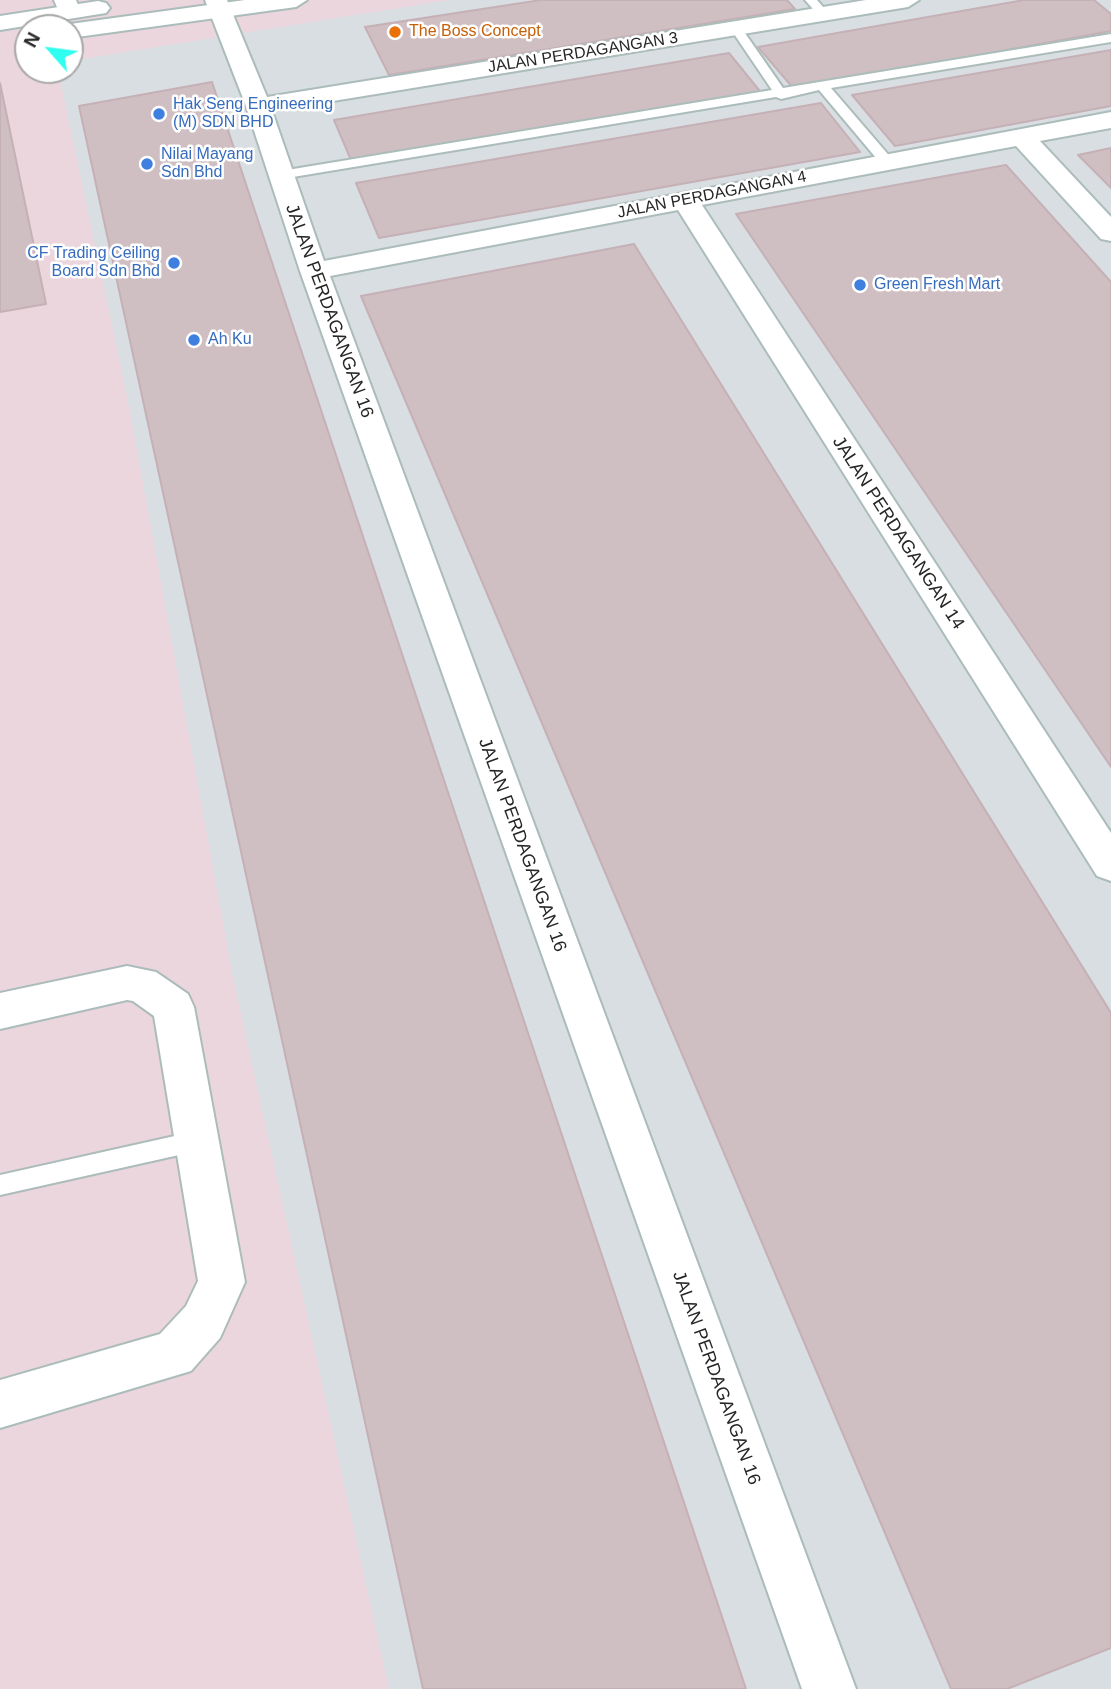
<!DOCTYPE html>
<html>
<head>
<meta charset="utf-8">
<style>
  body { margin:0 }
  #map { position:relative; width:1111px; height:1689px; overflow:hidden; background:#ebd6dd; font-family:Arial,sans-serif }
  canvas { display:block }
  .north { position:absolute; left:14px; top:14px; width:70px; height:70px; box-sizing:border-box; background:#fff; border:2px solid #a8a8a8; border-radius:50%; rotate:298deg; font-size:19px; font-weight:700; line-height:28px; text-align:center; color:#262626 }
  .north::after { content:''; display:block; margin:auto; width:24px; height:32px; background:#2fffef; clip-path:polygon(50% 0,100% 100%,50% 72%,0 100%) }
</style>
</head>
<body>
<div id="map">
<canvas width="1111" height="1689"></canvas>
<div class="north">N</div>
</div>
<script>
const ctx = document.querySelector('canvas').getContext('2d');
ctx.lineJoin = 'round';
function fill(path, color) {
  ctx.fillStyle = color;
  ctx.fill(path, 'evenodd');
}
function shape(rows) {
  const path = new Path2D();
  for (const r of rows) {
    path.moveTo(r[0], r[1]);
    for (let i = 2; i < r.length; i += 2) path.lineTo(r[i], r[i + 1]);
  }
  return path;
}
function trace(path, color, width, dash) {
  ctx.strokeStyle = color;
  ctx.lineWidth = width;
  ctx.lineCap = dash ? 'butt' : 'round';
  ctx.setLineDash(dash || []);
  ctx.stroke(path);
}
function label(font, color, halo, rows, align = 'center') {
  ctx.font = font + ' Arial,sans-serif';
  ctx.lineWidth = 5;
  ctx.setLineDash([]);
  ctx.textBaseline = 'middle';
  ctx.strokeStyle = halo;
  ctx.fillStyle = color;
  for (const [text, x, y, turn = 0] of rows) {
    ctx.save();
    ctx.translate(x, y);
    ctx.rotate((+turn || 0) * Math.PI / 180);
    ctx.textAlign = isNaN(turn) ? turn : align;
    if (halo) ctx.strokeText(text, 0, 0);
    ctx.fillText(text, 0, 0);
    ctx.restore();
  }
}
const industrial = shape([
  [449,0,1111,0,1111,1689,389,1689,233,977,127,396,58,70,70,70,70,61]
]);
const building = shape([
  [541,0,787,0,795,9,389,75,365,27,541,0],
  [1024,0,1094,0,1111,14,1111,31,794,89,758,47,1024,0],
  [1111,50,1111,106,895,146,852,95,1111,50],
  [729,53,763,95,351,160,334,120,729,53],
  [212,82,746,1689,423,1689,79,106,212,82],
  [0,83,46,304,0,312,0,83],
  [821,103,860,152,379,238,356,183,821,103],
  [1111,148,1111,188,1078,155,1111,148],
  [1006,165,1111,282,1111,767,736,214,1006,165],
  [634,244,1111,1013,1111,1648,1007,1689,951,1689,361,296,634,244]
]);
const service = shape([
  [805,0,817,0,830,15,820,17,805,0],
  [732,26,740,26,783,88,1111,34,1111,42,831,88,892,159,893,162,887,166,882,165,819,90,781,99,776,97,281,179,274,175,281,171,772,90,730,28,732,26],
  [197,1131,205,1134,208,1141,205,1148,197,1151,0,1195,0,1175,197,1131]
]);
const minor = shape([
  [54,0,76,0,81,12,77,17,61,17,54,0],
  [205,0,227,0,267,97,866,0,919,0,908,7,272,111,324,261,1111,112,1111,128,1040,141,1111,217,1111,241,1101,239,1016,146,702,205,1111,833,1111,881,1097,876,678,210,330,276,856,1689,802,1689,300,271,246,106,205,0],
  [127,966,156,972,188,994,194,1007,245,1282,220,1338,191,1371,0,1428,0,1380,160,1334,186,1306,198,1281,154,1016,133,1001,127,1000,0,1029,0,993,127,966]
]);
const secondary = shape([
  [245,0,307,0,296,7,70,38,70,28,60,28,70,24,245,0],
  [98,1,106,3,110,8,106,13,0,30,0,16,98,1]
]);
const markers = [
  [395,32,7,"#e8710a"],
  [159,114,7,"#3f7fe0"],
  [147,164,7,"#3f7fe0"],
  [174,263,7,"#3f7fe0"],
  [860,285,7,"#3f7fe0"],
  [194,340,7,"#3f7fe0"]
];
const farFoodnames = [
  ["The Boss Concept",409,32]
];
const farStreetnames = [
  ["JALAN PERDAGANGAN 3",583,53,-9],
  ["JALAN PERDAGANGAN 4",712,195,-11]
];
const farShopnames = [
  ["Hak Seng Engineering",173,105],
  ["(M) SDN BHD",173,123],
  ["Nilai Mayang",161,155],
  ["Sdn Bhd",161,173],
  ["CF Trading Ceiling",160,254,"right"],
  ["Board Sdn Bhd",160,272,"right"],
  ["Green Fresh Mart",874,285],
  ["Ah Ku",208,340]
];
const streetNames = [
  ["JALAN PERDAGANGAN 16",329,311,70],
  ["JALAN PERDAGANGAN 14",898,533,57],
  ["JALAN PERDAGANGAN 16",522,845,70],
  ["JALAN PERDAGANGAN 16",716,1378,70]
];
fill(industrial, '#d8dee2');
fill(building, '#cfbfc3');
trace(building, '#c5b0b6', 2);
trace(service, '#abbcba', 4);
trace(minor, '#abbcba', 4);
trace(secondary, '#abbcba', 4);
fill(service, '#fff');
fill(minor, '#fff');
fill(secondary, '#fff');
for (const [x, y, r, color] of markers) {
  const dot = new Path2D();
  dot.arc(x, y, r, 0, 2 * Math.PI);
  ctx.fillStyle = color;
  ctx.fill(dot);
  trace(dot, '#fff', 2.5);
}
label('16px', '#c56008', '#fff', farFoodnames, 'left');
label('16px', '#262626', '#fff', farStreetnames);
label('16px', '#366cbe', '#fff', farShopnames, 'left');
label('18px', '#262626', '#fff', streetNames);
</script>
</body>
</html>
